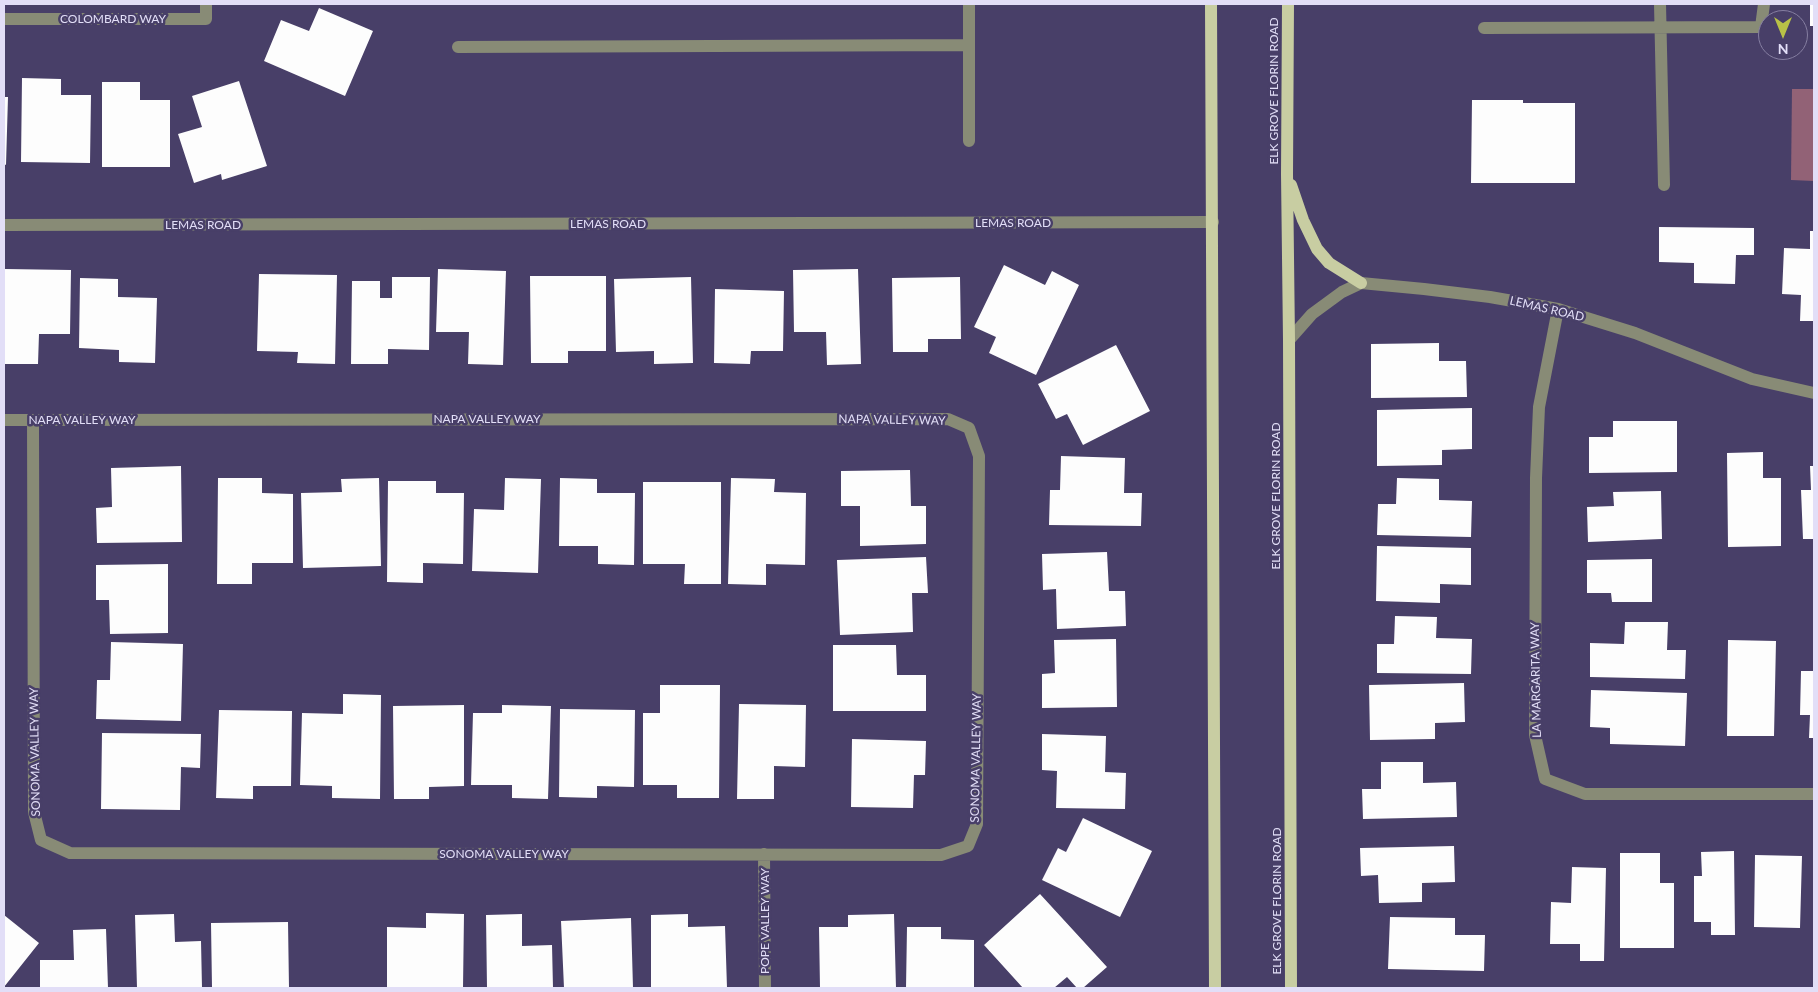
<!DOCTYPE html>
<html>
<head>
<meta charset="utf-8">
<style>
  body { margin:0 }
  #map { position:relative; width:1818px; height:992px; overflow:hidden; background:#483f68; font-family:Lato,sans-serif }
  canvas { display:block }
  .frame { position:absolute; inset:0; border:5px solid #e2def7; pointer-events:none }
  .north { position:absolute; left:1758px; top:10px; width:50px; height:50px; box-sizing:border-box; background:#483f68; border:1px solid #867fa1; border-radius:50%; rotate:180deg; font-size:14px; font-weight:700; line-height:20px; text-align:center; color:#e2def7 }
  .north::after { content:''; display:block; margin:auto; width:18px; height:22px; background:#b8c147; clip-path:polygon(50% 0,100% 100%,50% 72%,0 100%) }
</style>
</head>
<body>
<div id="map">
<canvas width="1818" height="992"></canvas>
<div class="frame"></div>
<div class="north">N</div>
</div>
<script>
const ctx = document.querySelector('canvas').getContext('2d');
ctx.lineJoin = 'round';
function fill(path, color) {
  ctx.fillStyle = color;
  ctx.fill(path, 'evenodd');
}
function shape(rows) {
  const path = new Path2D();
  for (const r of rows) {
    path.moveTo(r[0], r[1]);
    for (let i = 2; i < r.length; i += 2) path.lineTo(r[i], r[i + 1]);
  }
  return path;
}
function trace(path, color, width, dash) {
  ctx.strokeStyle = color;
  ctx.lineWidth = width;
  ctx.lineCap = dash ? 'butt' : 'round';
  ctx.setLineDash(dash || []);
  ctx.stroke(path);
}
function label(font, color, halo, rows, align = 'center') {
  ctx.font = font + ' Lato,sans-serif';
  ctx.lineWidth = 5;
  ctx.setLineDash([]);
  ctx.textBaseline = 'middle';
  ctx.strokeStyle = halo;
  ctx.fillStyle = color;
  for (const [text, x, y, turn = 0] of rows) {
    ctx.save();
    ctx.translate(x, y);
    ctx.rotate((+turn || 0) * Math.PI / 180);
    ctx.textAlign = isNaN(turn) ? turn : align;
    if (halo) ctx.strokeText(text, 0, 0);
    ctx.fillText(text, 0, 0);
    ctx.restore();
  }
}
const green = shape([
  [1792,89,1814,89,1814,181,1791,180]
]);
const building = shape([
  [1810,4,1814,4,1814,26,1810,26],
  [319,8,373,31,345,96,264,61,281,20,309,31],
  [22,78,61,79,61,95,91,95,90,163,21,162],
  [239,81,267,166,222,180,221,174,194,183,178,134,202,127,192,96],
  [102,82,140,82,140,100,170,100,170,167,102,167],
  [4,97,8,97,6,165,4,164],
  [1472,100,1523,100,1523,103,1575,103,1575,183,1471,183],
  [1659,227,1754,228,1754,255,1736,255,1735,284,1694,283,1694,263,1659,262],
  [1810,231,1814,231,1814,321,1800,321,1801,295,1782,294,1784,248,1810,249],
  [1004,265,1045,285,1052,271,1079,285,1036,375,989,353,996,337,974,327],
  [5,269,71,270,70,334,39,334,38,364,4,364],
  [438,269,506,271,503,365,468,364,469,332,436,332],
  [858,269,861,364,827,365,826,332,794,332,793,270],
  [259,274,337,275,335,364,297,363,298,352,257,351],
  [530,276,606,276,606,351,568,351,568,363,531,363],
  [392,277,430,277,429,350,388,349,388,364,351,364,352,281,380,281,380,298,392,298],
  [691,277,693,363,654,364,654,351,616,352,614,279],
  [960,277,961,339,928,339,928,352,893,352,892,278],
  [80,278,118,279,118,297,157,298,155,363,119,362,119,350,79,348],
  [715,289,784,291,783,351,751,351,750,364,714,363],
  [1439,343,1439,361,1466,361,1467,397,1371,398,1371,344],
  [1116,345,1150,411,1083,445,1067,414,1056,419,1038,384],
  [1472,408,1472,449,1442,450,1442,465,1377,466,1377,410],
  [1613,421,1677,421,1677,472,1589,473,1589,437,1613,437],
  [1763,452,1763,478,1781,478,1781,546,1728,547,1727,453],
  [1061,456,1125,458,1124,493,1142,493,1141,526,1049,525,1050,490,1060,490],
  [181,466,182,542,97,543,96,508,112,507,111,468],
  [1810,466,1814,466,1814,539,1803,539,1801,490,1811,490],
  [910,470,911,506,926,506,926,544,860,546,860,506,841,506,841,471],
  [218,478,262,478,262,493,293,494,293,563,252,563,252,584,217,584],
  [379,478,381,566,303,568,301,493,342,492,341,479],
  [505,478,541,479,538,573,472,571,474,509,504,510],
  [560,478,597,479,597,493,635,493,634,565,598,564,598,546,559,546],
  [731,478,775,479,774,492,806,493,805,565,766,564,766,585,728,584],
  [1397,478,1439,479,1439,500,1472,501,1471,537,1377,535,1378,504,1396,504],
  [388,481,436,481,436,493,464,493,463,564,423,563,423,583,387,582],
  [643,482,721,482,721,584,684,584,685,564,643,564],
  [1661,491,1662,539,1588,542,1587,507,1614,506,1613,492],
  [1377,546,1471,548,1471,585,1440,584,1440,603,1376,601],
  [1107,552,1109,591,1125,591,1126,626,1057,629,1056,589,1043,590,1042,554],
  [926,557,928,593,912,593,913,632,840,635,837,560],
  [1652,559,1652,602,1612,602,1611,593,1587,593,1587,560],
  [168,564,168,633,110,634,109,600,96,600,96,565],
  [1395,616,1437,617,1436,638,1472,639,1471,674,1377,673,1377,644,1394,644],
  [1625,622,1668,622,1667,650,1686,650,1685,679,1590,677,1590,643,1624,644],
  [1116,639,1117,707,1042,708,1042,674,1055,673,1054,640],
  [1728,640,1776,641,1774,736,1727,736],
  [111,642,183,644,181,721,96,719,97,680,110,680],
  [833,645,896,645,897,675,926,675,926,711,833,711],
  [1801,671,1814,671,1814,738,1809,738,1810,715,1800,715],
  [1464,683,1465,722,1435,723,1435,739,1370,740,1369,685],
  [660,685,720,685,719,798,677,798,677,785,643,785,643,713,660,713],
  [1591,690,1687,693,1685,746,1610,744,1610,728,1590,727],
  [343,694,381,695,380,799,332,798,332,786,300,785,302,713,343,714],
  [739,704,806,705,805,767,774,766,774,799,737,799],
  [464,705,464,786,429,787,429,799,394,799,393,706],
  [502,705,551,706,548,799,512,798,512,785,471,785,473,713,502,713],
  [560,709,635,710,634,787,597,786,597,798,559,797],
  [219,710,292,711,291,786,253,786,253,799,216,798],
  [102,733,201,734,200,768,181,767,180,810,101,809],
  [1042,734,1106,736,1105,772,1126,773,1125,809,1056,808,1057,771,1042,770],
  [852,739,926,741,925,775,914,775,913,808,851,807],
  [1381,762,1423,762,1423,783,1456,782,1457,817,1363,819,1362,789,1381,789],
  [1083,818,1152,851,1120,917,1042,880,1058,848,1066,852],
  [1454,846,1455,882,1422,883,1422,902,1379,903,1378,875,1361,876,1360,848],
  [1734,851,1735,935,1711,935,1711,922,1694,922,1694,876,1702,876,1701,852],
  [1620,853,1660,853,1660,883,1674,883,1674,948,1620,948],
  [1755,855,1802,856,1800,928,1754,927],
  [1572,867,1606,868,1604,961,1580,961,1580,944,1550,944,1551,902,1571,903],
  [1040,894,1107,967,1083,988,1077,988,1067,977,1054,988,1023,988,984,945],
  [426,913,464,914,463,988,387,988,387,927,426,928],
  [174,914,175,942,201,941,202,988,137,988,135,915],
  [522,914,522,946,552,945,553,988,487,988,486,915],
  [688,914,688,927,725,926,727,988,651,988,651,915],
  [894,914,896,988,820,988,819,927,848,927,848,915],
  [4,915,39,943,4,987],
  [1390,917,1455,918,1455,935,1485,935,1484,971,1388,969],
  [631,918,633,988,564,988,561,921],
  [288,922,289,988,212,988,211,923],
  [907,927,941,927,941,939,974,940,974,988,906,988],
  [106,929,108,988,40,988,40,960,74,960,73,930]
]);
const minor = shape([
  [1660,4,1664,185],
  [4,19,206,19,206,4],
  [1484,28,1761,27,1764,4],
  [969,45,969,141],
  [458,47,969,45,969,4],
  [4,225,1213,222],
  [1558,309,1539,407,1536,478,1535,735,1545,779,1585,794,1814,794],
  [1289,340,1312,314,1342,292,1361,283,1424,289,1490,297,1558,309,1635,333,1752,379,1814,393],
  [4,420,948,419,969,428,979,456,977,824,968,846,941,855,70,853,41,840,34,812,33,420],
  [764,854,765,988]
]);
const major = shape([
  [1211,4,1215,988],
  [1288,4,1287,174,1289,340,1291,988],
  [1291,185,1303,220,1317,249,1329,263,1361,283]
]);
const streetNames = [
  ["COLOMBARD WAY",113,19],
  ["ELK GROVE FLORIN ROAD",1274,91,-90],
  ["LEMAS ROAD",1013,223],
  ["LEMAS ROAD",608,224],
  ["LEMAS ROAD",203,225],
  ["LEMAS ROAD",1547,309,13],
  ["NAPA VALLEY WAY",487,419],
  ["NAPA VALLEY WAY",82,420],
  ["NAPA VALLEY WAY",892,420,1],
  ["ELK GROVE FLORIN ROAD",1276,496,-90],
  ["LA MARGARITA WAY",1536,680,-91],
  ["SONOMA VALLEY WAY",35,752,-91],
  ["SONOMA VALLEY WAY",976,758,-89],
  ["SONOMA VALLEY WAY",504,854],
  ["ELK GROVE FLORIN ROAD",1277,901,-90],
  ["POPE VALLEY WAY",765,921,-90]
];
fill(green, '#926276');
fill(building, '#fdfdfd');
trace(minor, '#888b76', 12);
trace(major, '#c8cda2', 12);
label('12px', '#e2def7', '#483f68', streetNames);
</script>
</body>
</html>
